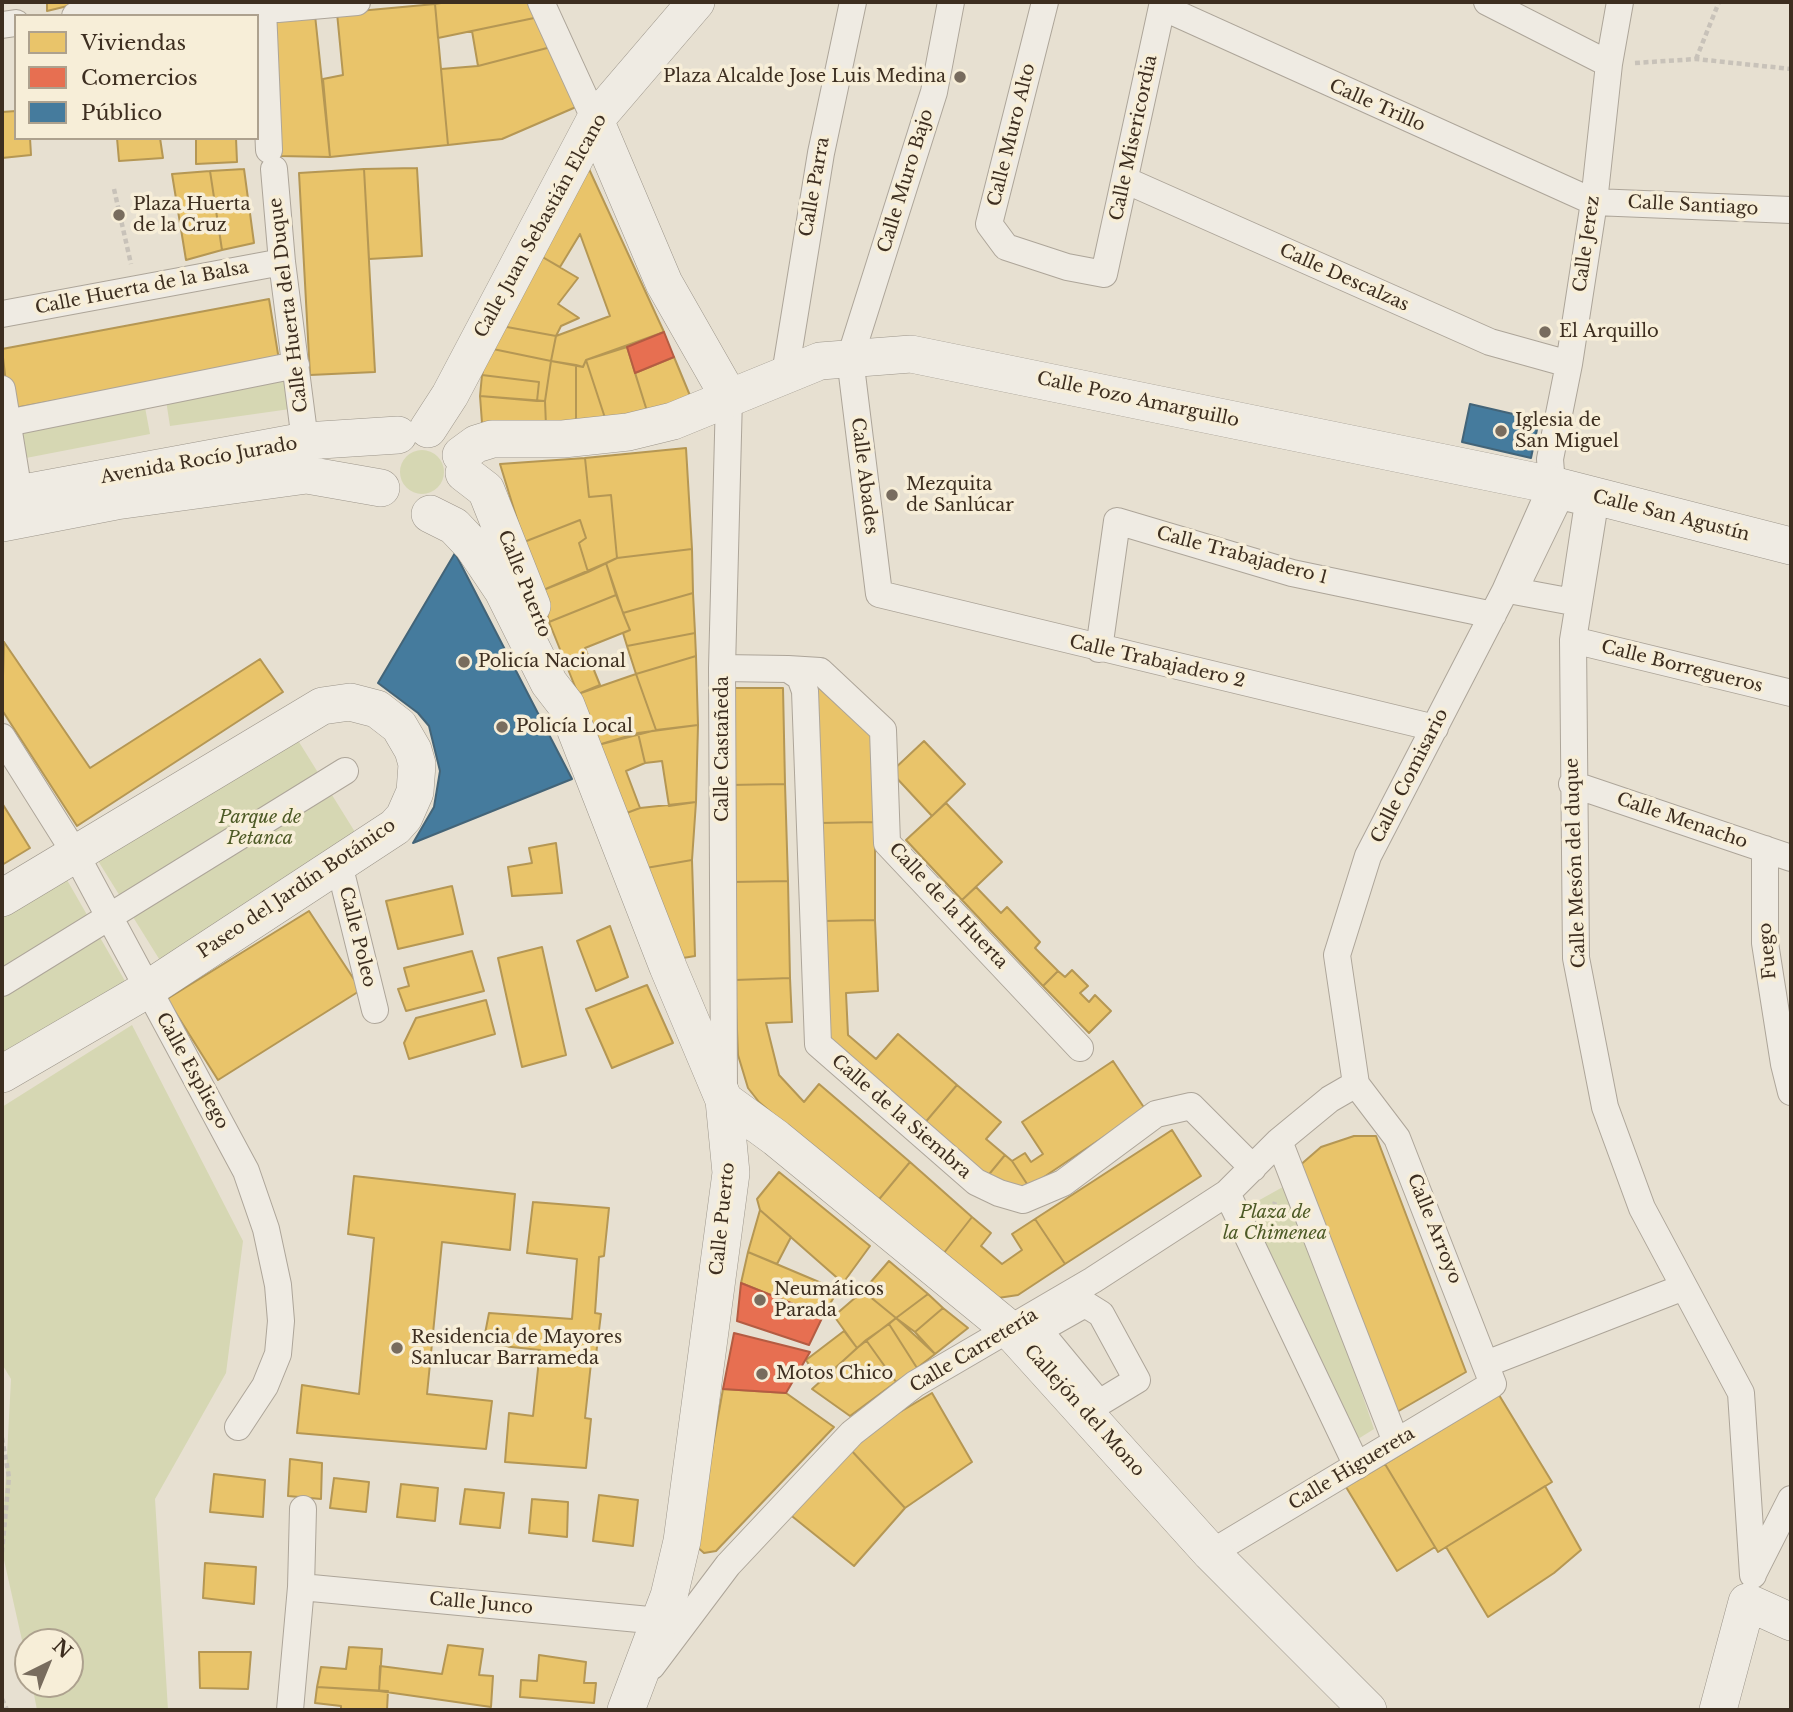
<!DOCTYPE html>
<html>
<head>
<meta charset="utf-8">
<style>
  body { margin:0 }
  #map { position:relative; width:1793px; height:1712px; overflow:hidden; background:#e7e0d1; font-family:"Libre Baskerville",serif }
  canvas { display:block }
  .frame { position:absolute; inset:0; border:4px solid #3d2e20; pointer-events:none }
  .legend { position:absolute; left:14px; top:14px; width:245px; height:126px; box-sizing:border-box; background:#f7eed8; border:2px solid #ada18e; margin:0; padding:9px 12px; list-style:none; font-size:21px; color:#3d2e20 }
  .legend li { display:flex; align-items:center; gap:14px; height:35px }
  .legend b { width:35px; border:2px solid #ada18e }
  .north { position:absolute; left:14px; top:1628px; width:70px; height:70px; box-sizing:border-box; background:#f7eed8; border:2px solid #ada18e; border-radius:50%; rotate:43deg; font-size:19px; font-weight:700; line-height:28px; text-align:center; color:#3d2e20 }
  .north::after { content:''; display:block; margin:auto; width:24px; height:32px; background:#786c5e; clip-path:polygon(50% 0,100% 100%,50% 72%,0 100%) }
</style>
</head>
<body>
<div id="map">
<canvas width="1793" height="1712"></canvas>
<div class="frame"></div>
<ul class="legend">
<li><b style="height:19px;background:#e9c46a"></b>Viviendas</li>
<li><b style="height:19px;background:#e76f51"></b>Comercios</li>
<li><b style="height:19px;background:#457b9d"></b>Público</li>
</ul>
<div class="north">N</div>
</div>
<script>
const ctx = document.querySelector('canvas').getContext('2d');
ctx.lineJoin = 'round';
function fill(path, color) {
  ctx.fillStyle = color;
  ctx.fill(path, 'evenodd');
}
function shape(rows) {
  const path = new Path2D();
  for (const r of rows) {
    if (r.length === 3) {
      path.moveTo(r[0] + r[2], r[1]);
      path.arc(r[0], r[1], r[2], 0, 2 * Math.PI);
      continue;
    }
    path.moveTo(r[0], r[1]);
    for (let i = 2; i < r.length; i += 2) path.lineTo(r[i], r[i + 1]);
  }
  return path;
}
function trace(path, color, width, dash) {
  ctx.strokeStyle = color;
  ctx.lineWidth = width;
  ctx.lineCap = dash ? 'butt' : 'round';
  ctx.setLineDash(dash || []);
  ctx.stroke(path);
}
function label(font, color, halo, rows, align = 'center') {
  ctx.font = font + ' "Libre Baskerville",serif';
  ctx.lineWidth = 7;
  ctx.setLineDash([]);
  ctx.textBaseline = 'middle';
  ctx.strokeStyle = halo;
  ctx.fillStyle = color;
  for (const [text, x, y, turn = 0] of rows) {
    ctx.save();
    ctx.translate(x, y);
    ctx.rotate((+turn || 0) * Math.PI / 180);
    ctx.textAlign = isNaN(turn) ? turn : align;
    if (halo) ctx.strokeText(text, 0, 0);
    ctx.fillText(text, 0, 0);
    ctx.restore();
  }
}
const green = shape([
  [285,377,290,409,170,426,165,394],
  [144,402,150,434,26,458,20,425],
  [422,472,22],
  [294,734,360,840,161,962,95,856],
  [63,873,125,981,2,1057,2,911],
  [132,1025,243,1241,226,1373,155,1499,168,1710,37,1710,32,1684,70,1684,70,1642,28,1642,28,1667,2,1551,11,1379,2,1364,2,1107],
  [1290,1183,1374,1429,1358,1439,1238,1212]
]);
const homes = shape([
  [47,2,76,2,76,4,47,11,47,2],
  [447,2,531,2,539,17,438,38,435,4,447,2],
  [435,4,448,145,330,157,323,79,343,75,337,13,435,4],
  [315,15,330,157,279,156,274,19,315,15],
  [539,17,551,47,478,66,472,31,539,17],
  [551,47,576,107,502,139,448,145,441,69,478,66,551,47],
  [16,111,16,138,30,138,31,155,2,158,2,112,16,111],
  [117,138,160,138,163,158,119,161,117,138],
  [196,138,236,138,237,162,196,164,196,138],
  [417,168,422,256,369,259,364,169,417,168],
  [244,169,254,243,222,250,210,171,244,169],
  [364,169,375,372,310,375,299,173,364,169],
  [589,169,664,332,586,360,583,367,551,361,556,336,610,316,580,234,560,267,539,255,589,169],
  [210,171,222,250,186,260,172,174,210,171],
  [539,255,578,278,558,304,579,318,561,326,556,336,496,325,539,255],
  [269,299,279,360,9,409,2,349,269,299],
  [496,325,556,336,551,361,488,348,496,325],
  [627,347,647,411,607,424,586,360,627,347],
  [488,348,551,361,545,401,537,401,539,382,482,375,488,348],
  [674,357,691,398,647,411,635,373,674,357],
  [586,360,607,424,576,428,576,365,583,367,586,360],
  [551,361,576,365,576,428,546,426,545,401,551,361],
  [482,375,539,382,537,401,480,396,482,375],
  [480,396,545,401,546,426,482,423,480,396],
  [686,448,692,549,617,558,611,495,589,497,585,458,686,448],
  [585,458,589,497,611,495,617,558,588,572,579,543,586,538,580,520,524,542,500,464,585,458],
  [580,520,586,538,579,543,588,572,541,591,524,542,580,520],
  [692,549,693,593,623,613,606,563,617,558,692,549],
  [606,563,616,595,549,622,541,591,606,563],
  [693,593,695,633,627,646,623,633,630,630,623,613,693,593],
  [616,595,630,630,585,648,600,685,578,694,549,622,616,595],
  [695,633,696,656,636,674,627,646,695,633],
  [4,642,90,768,260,659,283,692,77,826,2,710,4,642],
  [696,656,698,725,656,730,636,674,696,656],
  [636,674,656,730,598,745,578,694,636,674],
  [816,685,873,737,875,822,819,823,816,685],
  [728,688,783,688,785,784,730,785,728,688],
  [698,725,696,802,669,806,662,761,645,763,638,733,698,725],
  [638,733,645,763,626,771,640,808,624,814,598,745,638,733],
  [924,741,965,784,932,816,891,772,924,741],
  [785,784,788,881,733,882,730,785,785,784],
  [696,802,692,860,646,868,624,814,640,808,696,802],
  [2,803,30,848,2,865,2,803],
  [946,803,1002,862,962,900,906,840,946,803],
  [875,822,875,920,824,921,819,823,875,822],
  [556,843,562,893,512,896,508,867,532,863,529,848,556,843],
  [692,860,695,956,677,959,646,868,692,860],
  [788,881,790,978,735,980,733,882,788,881],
  [452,886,463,934,398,949,386,901,452,886],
  [976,887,1001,913,1007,907,1040,942,1035,948,1058,971,1043,986,962,900,976,887],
  [309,911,361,990,218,1080,167,999,309,911],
  [875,920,878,991,846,993,848,1035,876,1059,898,1034,957,1085,923,1125,830,1044,824,921,875,920],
  [610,926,628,977,596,991,577,941,610,926],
  [542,947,566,1055,522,1067,498,958,542,947],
  [472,951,484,991,406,1011,398,989,409,986,404,968,472,951],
  [1072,970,1088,986,1080,993,1089,1002,1095,995,1111,1011,1089,1033,1043,986,1058,971,1065,977,1072,970],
  [790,978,792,1022,766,1023,779,1075,804,1102,819,1084,910,1162,876,1203,759,1102,748,1088,738,1055,735,980,790,978],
  [647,985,673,1043,612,1068,586,1009,647,985],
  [486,1000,495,1034,409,1059,404,1043,416,1018,486,1000],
  [1113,1061,1145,1109,1029,1187,1012,1161,1025,1153,1031,1162,1043,1154,1022,1122,1113,1061],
  [957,1085,1001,1122,986,1139,1005,1155,986,1178,923,1125,957,1085],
  [1172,1130,1201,1176,1065,1264,1035,1219,1172,1130],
  [1354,1136,1376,1136,1466,1372,1390,1416,1298,1167,1321,1147,1354,1136],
  [1005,1155,1012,1161,1029,1187,1007,1185,986,1178,1005,1155],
  [910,1162,972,1217,940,1258,876,1203,910,1162],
  [779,1172,870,1246,843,1283,760,1210,757,1199,779,1172],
  [354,1176,515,1194,510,1250,442,1242,427,1394,492,1401,486,1449,297,1433,302,1385,359,1394,374,1238,348,1234,354,1176],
  [533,1202,609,1208,604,1256,599,1257,595,1313,601,1314,596,1355,592,1354,585,1418,591,1419,586,1468,505,1462,509,1413,533,1416,540,1350,483,1344,489,1313,572,1319,577,1259,527,1253,533,1202],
  [760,1210,791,1237,777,1264,748,1252,760,1210],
  [972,1217,991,1233,981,1246,1002,1264,1022,1250,1012,1234,1035,1219,1065,1264,1018,1295,998,1298,940,1258,972,1217],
  [748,1252,838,1290,823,1316,741,1283,748,1252],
  [889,1261,928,1294,896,1318,863,1291,889,1261],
  [863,1291,896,1318,857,1348,834,1316,863,1291],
  [928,1294,943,1308,915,1332,896,1318,928,1294],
  [943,1308,968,1328,935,1354,915,1332,943,1308],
  [896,1318,935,1354,917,1368,889,1324,896,1318],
  [889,1324,917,1368,896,1382,866,1340,889,1324],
  [844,1331,857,1348,820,1382,806,1360,844,1331],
  [866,1340,896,1382,850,1416,812,1389,866,1340],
  [723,1389,786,1393,834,1427,716,1551,704,1553,695,1545,723,1389],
  [932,1393,972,1462,905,1508,849,1448,858,1437,932,1393],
  [1499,1395,1552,1482,1438,1552,1385,1464,1499,1395],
  [849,1448,905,1508,854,1566,788,1513,849,1448],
  [290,1459,322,1463,321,1499,288,1496,290,1459],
  [1385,1464,1435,1547,1397,1571,1346,1487,1385,1464],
  [214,1474,265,1480,263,1517,210,1512,214,1474],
  [334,1478,369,1482,366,1512,330,1508,334,1478],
  [401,1484,438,1488,435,1521,397,1517,401,1484],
  [1545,1486,1581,1550,1554,1573,1488,1617,1446,1547,1545,1486],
  [465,1489,504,1493,500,1528,460,1524,465,1489],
  [599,1495,638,1500,633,1546,593,1541,599,1495],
  [532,1499,568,1502,567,1537,529,1533,532,1499],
  [205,1563,256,1567,254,1604,203,1598,205,1563],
  [448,1645,483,1649,479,1675,493,1676,491,1707,379,1691,380,1666,442,1674,448,1645],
  [349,1647,382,1649,379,1691,317,1687,321,1667,346,1669,349,1647],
  [199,1652,251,1652,248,1689,200,1688,199,1652],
  [539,1655,586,1662,584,1683,596,1683,594,1703,520,1697,521,1680,537,1681,539,1655],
  [317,1687,388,1691,387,1710,341,1710,341,1706,315,1703,317,1687]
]);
const shops = shape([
  [664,332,674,357,635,373,627,347,664,332],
  [741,1283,823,1316,809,1345,737,1321,741,1283],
  [734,1333,810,1352,786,1393,723,1389,734,1333]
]);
const public = shape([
  [1470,404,1539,420,1531,458,1462,442,1470,404],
  [455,553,572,779,413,843,434,807,440,771,429,726,418,713,378,683,455,553]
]);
const path = shape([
  [1696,59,1719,2],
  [1635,63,1696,59,1791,69],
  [114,189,131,264],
  [1268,1220,1275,1202],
  [2,1438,9,1477,2,1552],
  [2,1699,7,1710]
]);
const street = shape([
  [541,2,595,120],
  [951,2,934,92,850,358,879,594,1435,728],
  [1045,2,989,224,1006,247,1067,267,1104,274,1163,2],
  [1487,2,1609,64],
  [1162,7,1594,202,1791,210],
  [263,9,269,150],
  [278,9,357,2],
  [75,16,162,4,278,9,279,2],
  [2,25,16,23],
  [274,169,282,262,305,441],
  [1125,180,1490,342,1569,364],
  [2,314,282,262],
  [785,374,821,153,853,2],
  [2,389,19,493],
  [7,423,296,365],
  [1560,496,1588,503,1573,602,1514,591,1560,496],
  [1596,497,1573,640,1576,958,1605,1107,1642,1208,1741,1393,1753,1575],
  [1573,640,1791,693],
  [1099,649,1117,521,1292,573,1493,615],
  [722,668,788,669,800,677,805,691,818,1044,976,1182,999,1193,1023,1200,1063,1183,1156,1114,1191,1106,1253,1168],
  [788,669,820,671,883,730,887,843,1080,1048],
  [2,737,75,853,246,1171,266,1229,278,1285,281,1321,278,1354,265,1386,238,1427],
  [1572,784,1791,858],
  [1765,849,1765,943,1784,1064,1791,1092],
  [339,864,375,1010],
  [2,983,345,771],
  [724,1092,722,668,729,397],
  [1279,1141,1396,1442],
  [1227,1193,1357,1466],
  [1085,1304,1101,1314,1137,1380,1099,1403,1042,1334,1046,1326,1085,1304],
  [1486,1364,1684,1287],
  [1211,1553,1493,1384,1397,1138,1356,1084,1337,955,1368,856,1505,591,1552,485,1550,459,1569,364,1594,202,1609,64,1620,2],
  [1754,1572,1791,1499],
  [301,1587,660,1621],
  [652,1666,728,1565,852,1433,915,1384,1093,1280,1227,1193,1279,1141,1330,1099,1356,1084],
  [290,1710,301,1587,303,1509]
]);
const secondary = shape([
  [595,120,664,283,729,397],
  [428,429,450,395,595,120,696,2],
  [461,455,476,444,492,439,563,439,628,432,673,421,820,361,911,354,1552,485,1791,546],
  [464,473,486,490,532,606],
  [2,497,305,441,398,435],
  [430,514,454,526,472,545,503,591,549,683,566,705,668,967,724,1100,731,1173,682,1541,669,1596,626,1710],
  [2,523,116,501,307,475,381,488],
  [2,898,322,706,350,702,377,709,399,726,413,750,417,764,415,792,404,817,395,827,148,989,2,1074],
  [724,1100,776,1138,1008,1328,1211,1553,1368,1710],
  [1718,1710,1747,1602,1791,1622]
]);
const markers = [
  [960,77,7,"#786c5e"],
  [119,215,7,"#786c5e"],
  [1545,332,7,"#786c5e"],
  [1501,431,7,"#786c5e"],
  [892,495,7,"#786c5e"],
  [464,662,7,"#786c5e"],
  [502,727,7,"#786c5e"],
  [760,1300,7,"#786c5e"],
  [397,1348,7,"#786c5e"],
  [762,1374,7,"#786c5e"]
];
const poiNames = [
  ["Plaza Alcalde Jose Luis Medina",946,77,"right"],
  ["Plaza Huerta",133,205],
  ["de la Cruz",133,226],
  ["El Arquillo",1559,332],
  ["Iglesia de",1515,421],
  ["San Miguel",1515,442],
  ["Mezquita",906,485],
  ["de Sanlúcar",906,506],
  ["Policía Nacional",478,662],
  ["Policía Local",516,727],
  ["Neumáticos",774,1290],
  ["Parada",774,1311],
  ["Residencia de Mayores",411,1338],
  ["Sanlucar Barrameda",411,1359],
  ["Motos Chico",776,1374]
];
const streetNames = [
  ["Calle Trillo",1377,106,24],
  ["Calle Muro Alto",1012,135,-76],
  ["Calle Misericordia",1134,138,-78],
  ["Calle Muro Bajo",906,181,-73],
  ["Calle Parra",815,187,-80],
  ["Calle Santiago",1693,206,3],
  ["Calle Juan Sebastián Elcano",541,226,-61],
  ["Calle Jerez",1587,244,-82],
  ["Calle Descalzas",1344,278,24],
  ["Calle Huerta de la Balsa",142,288,-11],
  ["Calle Huerta del Duque",289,305,-97],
  ["Calle Pozo Amarguillo",1138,400,12],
  ["Avenida Rocío Jurado",199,461,-10],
  ["Calle Abades",864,476,83],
  ["Calle San Agustín",1671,516,14],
  ["Calle Trabajadero 1",1242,556,15],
  ["Calle Puerto",524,584,68],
  ["Calle Trabajadero 2",1157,662,13],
  ["Calle Borregueros",1682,667,14],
  ["Calle Castañeda",723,749,-90],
  ["Calle Comisario",1410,776,-63],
  ["Calle Menacho",1682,821,19],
  ["Calle Mesón del duque",1576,863,-92],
  ["Paseo del Jardín Botánico",297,889,-34],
  ["Calle de la Huerta",948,906,47],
  ["Calle Poleo",357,937,76],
  ["Fuego",1768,951,-95],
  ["Calle Espliego",192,1071,61],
  ["Calle de la Siembra",901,1117,41],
  ["Calle Puerto",723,1219,-84],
  ["Calle Arroyo",1434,1229,68],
  ["Calle Carretería",974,1351,-31],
  ["Callejón del Mono",1084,1411,48],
  ["Calle Higuereta",1352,1469,-31],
  ["Calle Junco",481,1604,5]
];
const parkNames = [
  ["Parque de",260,818],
  ["Petanca",260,839],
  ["Plaza de",1275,1213],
  ["la Chimenea",1275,1234]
];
fill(green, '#d6d7b3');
fill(homes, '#e9c46a');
trace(homes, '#b59754', 2);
fill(shops, '#e76f51');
trace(shops, '#b45c42', 2);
fill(public, '#457b9d');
trace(public, '#436478', 2);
trace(street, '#ada599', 28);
trace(secondary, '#9c958a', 38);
trace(path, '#c8c2b9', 4.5, [5, 3.5]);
trace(street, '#efebe3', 26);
trace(secondary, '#efebe3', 37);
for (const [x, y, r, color] of markers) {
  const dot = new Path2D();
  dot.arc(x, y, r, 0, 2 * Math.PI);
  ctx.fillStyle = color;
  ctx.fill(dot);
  trace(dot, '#f7eed8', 2.5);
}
label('18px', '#3d2e20', '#f7eed8', poiNames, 'left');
label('18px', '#3d2e20', '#f7eed8', streetNames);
label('italic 18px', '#4d5a26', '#f7eed8', parkNames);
</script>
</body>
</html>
